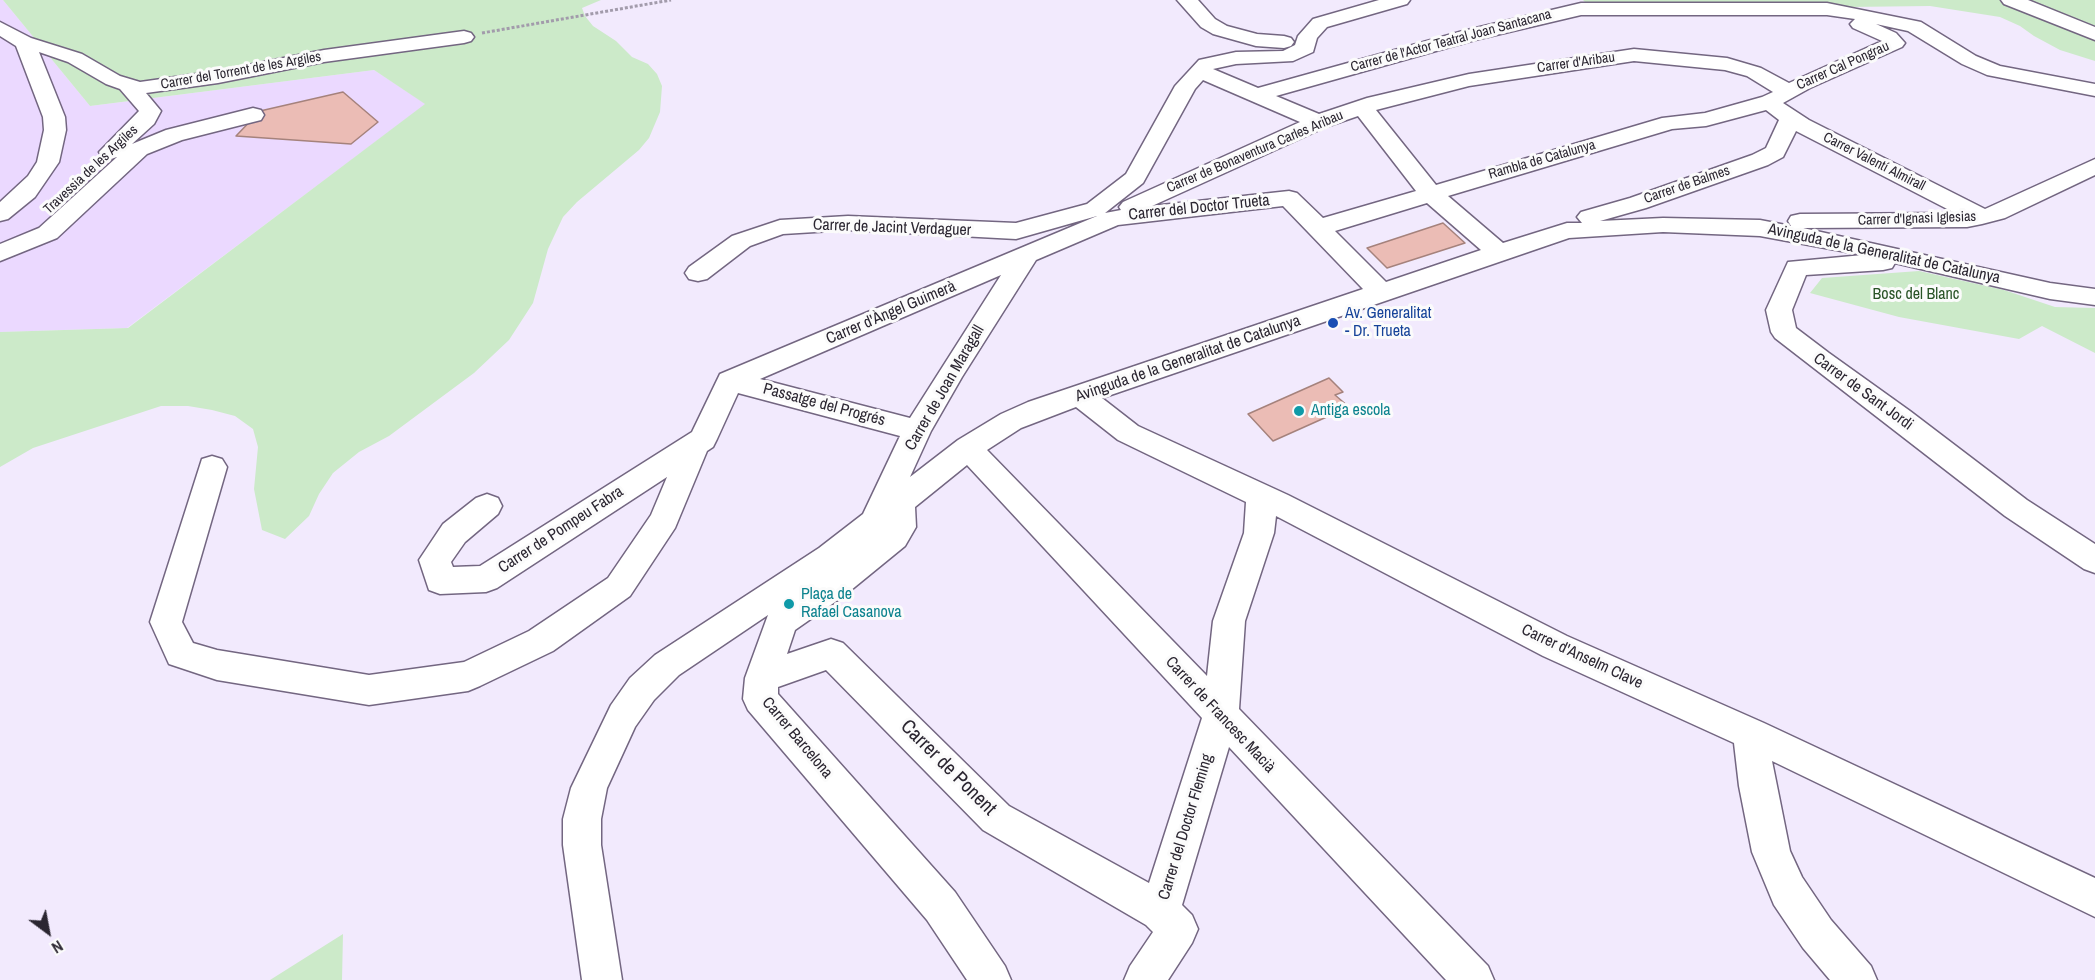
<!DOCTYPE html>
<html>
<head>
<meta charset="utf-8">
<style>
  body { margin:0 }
  #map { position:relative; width:2095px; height:980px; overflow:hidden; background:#f2eafd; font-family:"Archivo Narrow",sans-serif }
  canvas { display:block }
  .north { position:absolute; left:18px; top:902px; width:60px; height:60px; -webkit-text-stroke:4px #fbfbfb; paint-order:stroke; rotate:148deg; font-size:16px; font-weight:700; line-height:24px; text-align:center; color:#2b2631 }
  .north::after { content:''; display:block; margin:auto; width:21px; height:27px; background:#2b2631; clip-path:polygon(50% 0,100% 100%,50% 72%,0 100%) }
</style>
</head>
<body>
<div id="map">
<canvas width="2095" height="980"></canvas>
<div class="north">N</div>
</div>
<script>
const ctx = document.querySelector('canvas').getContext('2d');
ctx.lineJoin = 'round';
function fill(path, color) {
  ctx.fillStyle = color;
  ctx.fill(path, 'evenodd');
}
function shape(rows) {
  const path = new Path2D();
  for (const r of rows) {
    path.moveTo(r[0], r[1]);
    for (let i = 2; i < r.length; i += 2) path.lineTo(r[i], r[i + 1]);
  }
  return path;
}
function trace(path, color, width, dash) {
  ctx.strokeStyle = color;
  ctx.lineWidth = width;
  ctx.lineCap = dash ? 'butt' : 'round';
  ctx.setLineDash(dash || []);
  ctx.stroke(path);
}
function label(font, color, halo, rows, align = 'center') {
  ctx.font = font + ' "Archivo Narrow",sans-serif';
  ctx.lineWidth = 6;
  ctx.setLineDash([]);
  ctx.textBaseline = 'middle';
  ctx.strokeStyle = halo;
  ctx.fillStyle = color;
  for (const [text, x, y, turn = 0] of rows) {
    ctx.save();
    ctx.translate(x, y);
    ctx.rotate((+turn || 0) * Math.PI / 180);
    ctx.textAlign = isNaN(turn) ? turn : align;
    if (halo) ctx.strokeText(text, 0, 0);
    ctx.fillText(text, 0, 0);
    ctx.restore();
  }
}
const built = shape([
  [0,0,3,0,90,106,374,70,426,104,127,328,0,332]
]);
const green = shape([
  [3,0,601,0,582,8,585,16,593,26,616,41,632,57,648,64,657,74,662,86,660,112,649,138,639,150,577,202,563,217,548,249,533,303,509,340,474,373,389,436,359,452,333,473,319,494,309,516,285,539,262,530,254,489,258,447,253,429,235,416,212,410,188,406,161,406,33,448,0,467,0,332,128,328,425,104,374,70,90,106],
  [1583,0,2095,0,2095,61,2060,50,2034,36,2020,26,2000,17,1930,6,1848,7,1742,2,1586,3],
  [1919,271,2004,290,2055,307,2095,308,2095,353,2042,326,2019,339,1899,317,1810,293,1822,278],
  [343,934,342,980,270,980]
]);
const building = shape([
  [343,92,378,122,351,144,236,136,260,111,343,92],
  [1443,223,1465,243,1387,268,1367,248,1443,223],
  [1329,378,1343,392,1335,395,1349,407,1273,441,1248,414,1329,378]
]);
const path = shape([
  [482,33,671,0]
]);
const minor = shape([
  [1177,0,1198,0,1215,19,1227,26,1257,34,1284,36,1291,38,1294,42,1291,46,1284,48,1256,46,1213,34,1201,27,1177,0],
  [1379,0,1410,0,1407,4,1327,27,1317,38,1313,52,1293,61,1236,64,1213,69,1258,88,1463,31,1581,3,1827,3,1921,22,1976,56,2000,66,2095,84,2095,96,1987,75,1962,64,1908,31,1876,24,1896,33,1905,43,1902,47,1810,88,1783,103,1809,120,1985,209,2095,159,2095,175,2005,218,1982,224,1967,227,1803,228,2050,283,2095,289,2095,305,2050,299,1895,263,1892,268,1883,270,1806,275,1792,310,1796,328,1829,353,1910,411,2027,500,2095,544,2095,573,2084,569,2005,516,1775,338,1771,332,1766,310,1788,262,1863,255,1760,236,1663,232,1569,238,1102,398,1138,426,1288,495,1567,636,1764,723,2095,878,2095,917,1772,761,1790,851,1802,877,1831,920,1871,966,1877,980,1830,980,1803,948,1774,905,1752,852,1739,786,1734,743,1543,656,1276,516,1274,533,1245,621,1239,709,1488,966,1494,980,1446,980,1229,747,1182,905,1192,915,1198,929,1192,943,1168,980,1124,980,1130,966,1153,932,1146,925,983,830,826,670,778,687,778,694,955,892,1005,966,1011,980,967,980,927,920,748,710,743,699,745,678,768,615,679,675,654,700,635,727,607,788,601,819,601,845,622,980,582,980,563,845,563,819,571,788,611,705,630,678,655,655,819,548,863,514,900,436,738,393,717,439,713,447,707,451,675,528,630,596,553,651,480,686,468,691,369,705,217,680,169,664,150,622,202,459,212,456,222,459,227,467,182,622,193,643,217,650,369,675,464,662,529,631,608,578,651,515,667,477,497,588,486,592,440,594,429,590,419,560,443,524,476,498,487,494,498,498,502,506,498,514,465,542,451,562,453,567,480,566,692,432,720,374,1097,216,1016,239,848,230,783,234,750,246,707,279,698,281,689,279,685,273,689,267,732,236,780,220,848,216,1016,223,1087,204,1126,174,1175,86,1199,60,1236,52,1283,51,1295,45,1298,36,1313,19,1379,0],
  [1581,15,1827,15,1855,19,1850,24,1853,28,1882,41,1789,83,1761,68,1727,58,1634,49,1469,74,1367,98,1319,114,1276,96,1475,40,1581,15],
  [1634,61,1725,70,1747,76,1773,92,1762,97,1705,113,1662,118,1436,185,1376,110,1469,86,1634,61],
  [1203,80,1300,122,1123,202,1119,207,1121,210,1105,213,1143,183,1195,89,1203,80],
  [1766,110,1779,120,1766,148,1752,155,1630,198,1581,212,1577,217,1582,223,1567,223,1503,243,1448,196,1672,129,1706,126,1766,110],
  [1358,116,1416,191,1323,218,1297,193,1289,191,1152,206,1326,127,1358,116],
  [1796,131,1955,213,1800,214,1791,216,1788,221,1791,226,1760,220,1663,218,1600,221,1646,208,1768,165,1783,157,1796,131],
  [1427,203,1481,250,1386,282,1335,231,1427,203],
  [1283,206,1363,289,1028,402,1001,414,958,440,910,477,931,431,962,377,1036,260,1118,225,1283,206],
  [1001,275,910,418,760,379,1001,275],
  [1076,407,1118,440,1246,502,1244,533,1213,621,1207,676,987,450,1021,428,1076,407],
  [967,465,1202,718,1149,883,1009,806,843,643,831,639,787,654,795,630,845,595,905,546,916,527,915,507,967,465],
  [2001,0,2028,0,2095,27,2095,40,2004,4,2001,0],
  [0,22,31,38,82,54,120,76,140,82,218,71,324,50,464,31,471,33,474,37,471,41,464,43,324,62,218,83,146,93,161,111,154,124,132,144,166,130,253,108,261,110,264,115,261,120,182,140,147,154,57,238,0,261,0,244,39,228,117,157,110,159,102,157,99,152,139,111,120,89,106,84,68,62,39,52,65,117,66,130,59,162,35,197,8,219,0,221,0,202,28,176,37,162,44,130,43,117,16,46,0,36,0,22]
]);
const markers = [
  [1333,323,6,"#1a4fb4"],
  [1299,411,6,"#0f9aa8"],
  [789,604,6,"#0f9aa8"]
];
const farStreetnames = [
  ["Carrer de l'Actor Teatral Joan Santacana",1451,41,-15],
  ["Carrer d'Aribau",1576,63,-8],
  ["Carrer Cal Pongrau",1843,66,-24],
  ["Carrer del Torrent de les Argiles",241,71,-10],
  ["Carrer de Bonaventura Carles Aribau",1255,152,-23],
  ["Rambla de Catalunya",1542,160,-16],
  ["Carrer Valentí Almirall",1874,162,27],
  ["Travessia de les Argiles",91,170,-43],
  ["Carrer de Balmes",1687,185,-19],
  ["Carrer d'Ignasi Iglesias",1917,219,-2]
];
const streetNames = [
  ["Carrer del Doctor Trueta",1199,208,-6],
  ["Carrer de Jacint Verdaguer",892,228,2],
  ["Avinguda de la Generalitat de Catalunya",1884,254,12],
  ["Carrer d'Àngel Guimerà",891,313,-23],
  ["Avinguda de la Generalitat de Catalunya",1188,359,-19],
  ["Carrer de Joan Maragall",945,388,-60],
  ["Carrer de Sant Jordi",1863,392,36],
  ["Passatge del Progrés",824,405,15],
  ["Carrer de Pompeu Fabra",561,530,-33],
  ["Carrer d'Anselm Clave",1582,657,25],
  ["Carrer de Francesc Macià",1220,715,47],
  ["Carrer Barcelona",797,738,50],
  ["Carrer del Doctor Fleming",1186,827,-73]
];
const parkNames = [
  ["Bosc del Blanc",1916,295]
];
const transitNames = [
  ["Av. Generalitat",1345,314],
  ["- Dr. Trueta",1345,332]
];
const cultureNames = [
  ["Antiga escola",1311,411],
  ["Plaça de",801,595],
  ["Rafael Casanova",801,613]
];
const nearStreetnames = [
  ["Carrer de Ponent",948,768,45]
];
fill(built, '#ebd9ff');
fill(green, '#cceac9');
fill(building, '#ebbcb5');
trace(building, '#a5827c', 1.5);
trace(minor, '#736681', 3);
trace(path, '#a29bab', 3, [3, 2]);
fill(minor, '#fff');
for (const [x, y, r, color] of markers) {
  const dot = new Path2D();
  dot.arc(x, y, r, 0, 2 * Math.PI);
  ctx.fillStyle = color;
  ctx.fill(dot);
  trace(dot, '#fbfbfb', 2);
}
label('14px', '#2b2631', '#fbfbfb', farStreetnames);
label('16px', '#2b2631', '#fbfbfb', streetNames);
label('16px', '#295326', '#fbfbfb', parkNames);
label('16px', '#164399', '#fbfbfb', transitNames, 'left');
label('16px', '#0d838f', '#fbfbfb', cultureNames, 'left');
label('20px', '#2b2631', '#fbfbfb', nearStreetnames);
</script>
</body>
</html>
